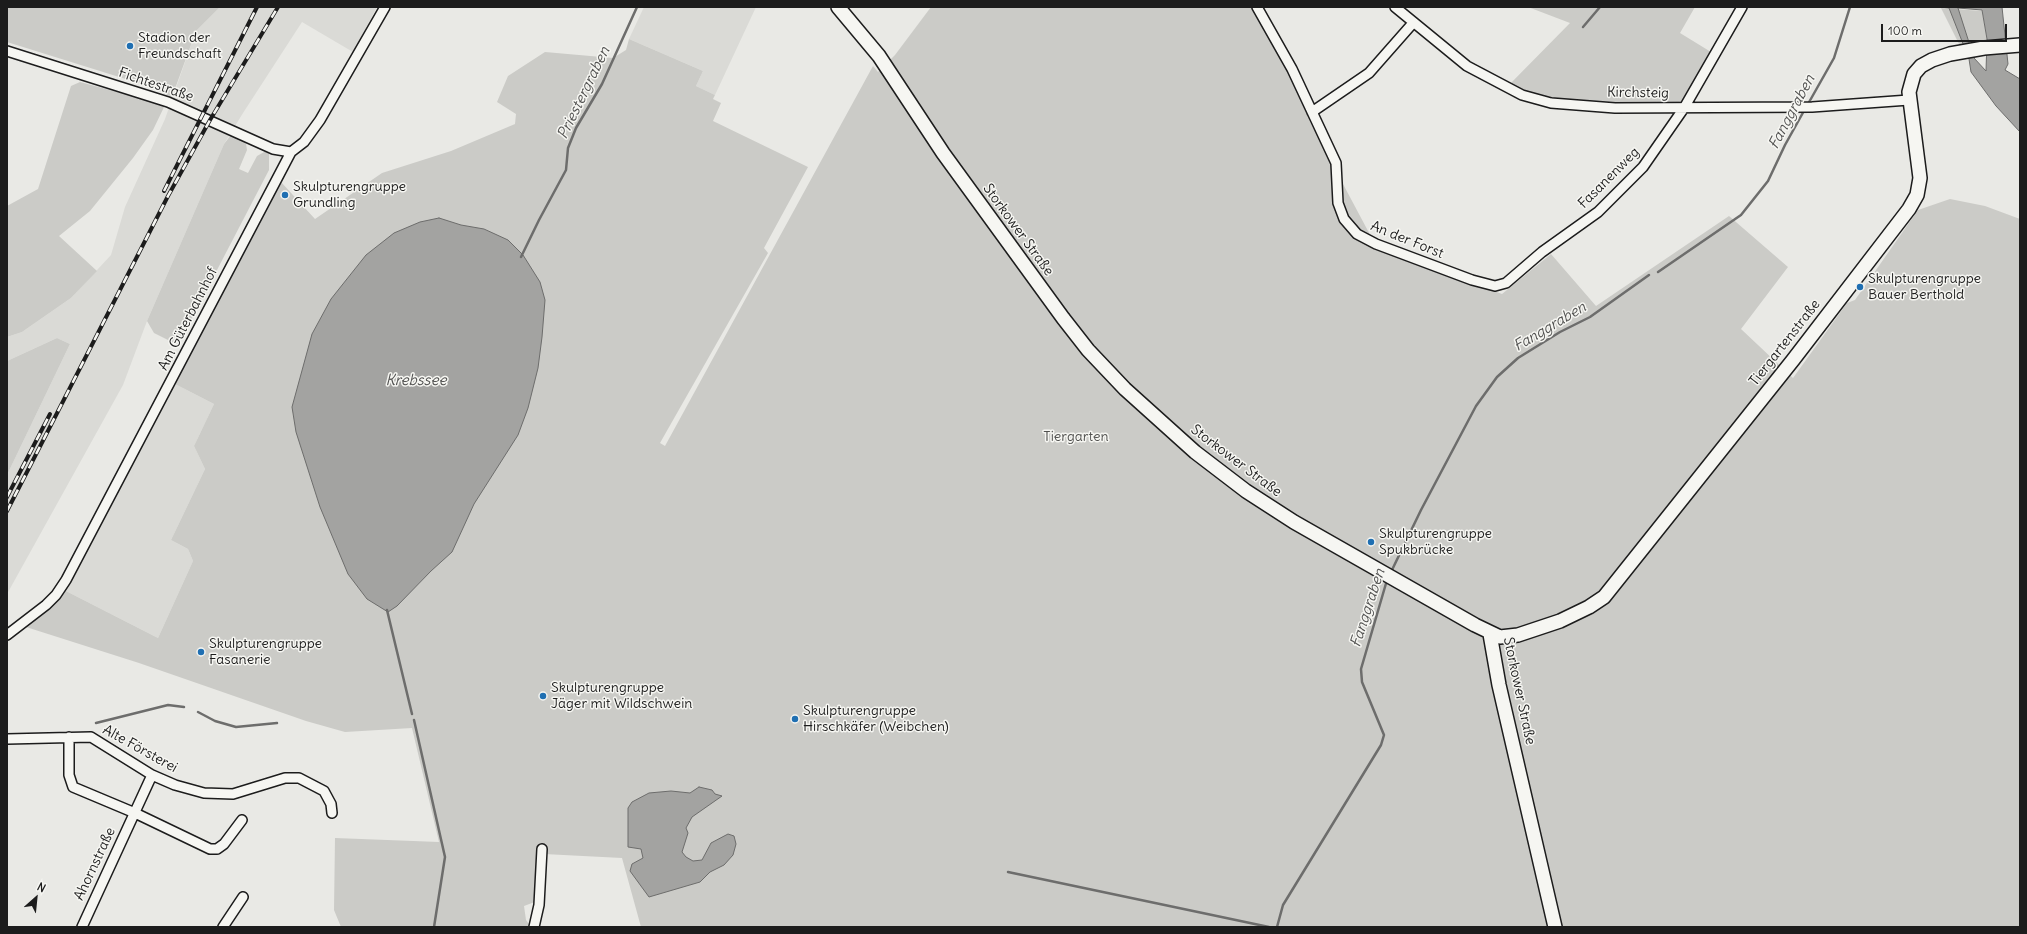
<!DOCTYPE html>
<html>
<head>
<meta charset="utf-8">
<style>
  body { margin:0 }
  #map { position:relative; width:2027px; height:934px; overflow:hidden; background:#e9e9e5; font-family:Delius,sans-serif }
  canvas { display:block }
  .frame { position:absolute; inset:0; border:8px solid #1c1c1c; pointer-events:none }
  .north { position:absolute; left:16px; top:878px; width:40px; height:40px; -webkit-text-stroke:3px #f6f6f2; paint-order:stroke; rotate:27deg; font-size:11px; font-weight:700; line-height:16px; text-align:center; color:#1c1c1c }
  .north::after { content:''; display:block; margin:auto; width:14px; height:18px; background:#1c1c1c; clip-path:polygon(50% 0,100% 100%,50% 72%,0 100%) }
  .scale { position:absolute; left:1881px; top:24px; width:126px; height:18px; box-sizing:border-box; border:2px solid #1c1c1c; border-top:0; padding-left:5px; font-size:12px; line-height:14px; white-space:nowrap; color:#1c1c1c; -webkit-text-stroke:3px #f6f6f2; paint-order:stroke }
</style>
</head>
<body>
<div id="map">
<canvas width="2027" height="934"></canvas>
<div class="frame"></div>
<div class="north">N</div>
<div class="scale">100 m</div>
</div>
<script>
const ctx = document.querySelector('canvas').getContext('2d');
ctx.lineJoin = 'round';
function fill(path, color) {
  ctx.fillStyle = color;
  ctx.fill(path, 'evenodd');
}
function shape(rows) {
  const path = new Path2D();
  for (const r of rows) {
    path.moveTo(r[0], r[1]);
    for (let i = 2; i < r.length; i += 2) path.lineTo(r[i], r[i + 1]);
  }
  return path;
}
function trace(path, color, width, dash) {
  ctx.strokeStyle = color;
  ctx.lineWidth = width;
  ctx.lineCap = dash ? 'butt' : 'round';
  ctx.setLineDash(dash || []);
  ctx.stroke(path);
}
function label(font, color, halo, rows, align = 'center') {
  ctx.font = font + ' Delius,sans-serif';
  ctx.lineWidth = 3;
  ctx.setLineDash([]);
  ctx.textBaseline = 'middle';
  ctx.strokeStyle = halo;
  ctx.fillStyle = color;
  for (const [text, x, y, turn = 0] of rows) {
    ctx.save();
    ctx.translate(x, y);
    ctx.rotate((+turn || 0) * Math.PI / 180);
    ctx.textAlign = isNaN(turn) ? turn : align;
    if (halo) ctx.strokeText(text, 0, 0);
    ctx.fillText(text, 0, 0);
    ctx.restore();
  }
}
const built = shape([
  [220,7,377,7,353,52,302,22,243,113,224,144,147,321,123,385,7,594,7,475,70,344,57,338,7,361,7,337,22,332,71,298,111,255,125,207,165,119,196,31],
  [644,7,756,7,715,95,696,86,703,71,629,39],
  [175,384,214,404,194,446,205,469,171,540,188,549,193,561,158,638,64,590]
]);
const green = shape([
  [7,7,220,7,196,31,172,97,148,86,7,42],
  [931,7,1254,7,1301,93,1310,122,1376,246,1502,294,1551,254,1596,306,1729,216,1788,267,1741,329,1793,378,1847,303,1855,300,1918,210,1950,199,1985,206,2020,219,2020,927,641,927,622,858,544,854,540,900,524,906,526,920,531,927,341,927,334,910,335,838,439,842,412,728,345,732,306,721,139,663,26,627,49,610,64,590,158,638,193,561,188,549,171,540,205,469,194,446,214,404,175,384,281,182,315,219,382,173,451,151,515,124,516,114,497,102,508,76,545,52,613,58,626,50,629,39,703,71,696,86,715,95,713,99,721,103,713,121,808,167,764,248,768,253,660,443,665,446,873,66,878,72,895,55],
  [1528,7,1695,7,1680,33,1711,52,1682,101,1672,104,1600,104,1565,101,1534,95,1508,86,1570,23],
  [1941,8,1982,11,1987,39,1960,46],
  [80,82,165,105,153,130,133,158,90,211,59,236,97,271,71,298,22,332,7,337,7,206,38,189,71,86],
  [231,135,242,140,246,144,247,150,239,169,248,173,257,156,266,151,269,154,269,170,178,345,154,333,147,321,224,144],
  [57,338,70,344,7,475,7,361]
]);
const water = shape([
  [1939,7,2002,7,2008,64,2005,70,2020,79,2020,132,1996,106,1971,72,1969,59,1949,8,1939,7],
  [1958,8,1982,10,1987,39,1986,71,1974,58,1958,8],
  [439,218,461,225,484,229,508,240,523,255,540,282,545,300,542,337,538,368,528,408,518,435,474,504,452,552,431,571,397,606,388,612,367,599,348,574,320,507,296,432,292,407,312,334,331,299,366,255,394,233,420,222,439,218],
  [699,787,712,790,715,794,722,796,692,817,686,828,688,833,682,852,686,857,693,861,702,860,711,843,728,834,734,836,736,844,733,855,724,865,710,872,700,882,649,897,630,871,632,864,643,858,641,849,628,847,628,808,632,802,649,793,671,791,690,793,699,787]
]);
const stream = shape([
  [1583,27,1600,7],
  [1808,104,1834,58,1850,7],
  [521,257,539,220,566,170,568,148,576,128,602,84,637,7],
  [1658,272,1741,215,1768,181,1785,145,1805,109],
  [1391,572,1421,510,1476,406,1497,377,1518,358,1560,332,1590,317,1649,275],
  [387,610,412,714],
  [198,712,215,721,236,727,277,723],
  [414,720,445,857,434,927],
  [96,723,168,705,184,707],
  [1008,872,1269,927],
  [1277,927,1283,905,1381,745,1384,735,1362,682,1361,669,1387,580]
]);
const street = shape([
  [1257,7,1292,69,1336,163,1338,203,1344,219,1357,234,1376,244,1472,280,1495,286,1506,283,1542,252,1598,212,1643,167,1684,108,1742,7],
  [1395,7,1467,66,1522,95,1551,103,1615,108,1812,107,1909,100],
  [7,51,168,102,273,149,291,152],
  [1312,112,1369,73,1413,23],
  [7,635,46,605,56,595,66,580,280,173,291,152,304,142,320,120,385,7],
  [69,737,69,775,73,787,135,813,210,849,217,849,224,844,242,820],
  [7,739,91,737,152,775,175,785,204,793,233,794,285,778,299,778,324,791,331,804,332,813],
  [82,927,152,775],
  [223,927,243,897],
  [534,927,539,905,542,849]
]);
const secondary = shape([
  [838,7,879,56,943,153,1063,318,1088,350,1125,389,1195,452,1246,491,1294,522,1475,625,1500,637,1518,635,1560,621,1589,607,1604,597,1793,360,1909,209,1917,195,1920,178,1909,92,1914,74,1921,66,1932,60,1950,54,1984,48,2020,45],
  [1490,634,1499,685,1555,927]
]);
const rail = shape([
  [164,191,257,7],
  [7,497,50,414],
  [7,511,168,196,210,120,278,7]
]);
const markers = [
  [130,46,4,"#1f6fb2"],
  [285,195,4,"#1f6fb2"],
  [1860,287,4,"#1f6fb2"],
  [1371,542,4,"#1f6fb2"],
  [201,652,4,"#1f6fb2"],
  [543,696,4,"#1f6fb2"],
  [795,719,4,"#1f6fb2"]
];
const poiNames = [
  ["Stadion der",138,38],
  ["Freundschaft",138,54],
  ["Skulpturengruppe",293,187],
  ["Grundling",293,203],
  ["Skulpturengruppe",1868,279],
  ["Bauer Berthold",1868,295],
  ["Skulpturengruppe",1379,534],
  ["Spukbrücke",1379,550],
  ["Skulpturengruppe",209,644],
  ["Fasanerie",209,660],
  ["Skulpturengruppe",551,688],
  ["Jäger mit Wildschwein",551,704],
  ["Skulpturengruppe",803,711],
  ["Hirschkäfer (Weibchen)",803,727]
];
const streetNames = [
  ["Fichtestraße",156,85,19],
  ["Kirchsteig",1638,93,1],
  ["Fasanenweg",1609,178,-45],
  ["Storkower Straße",1018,230,54],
  ["An der Forst",1407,240,22],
  ["Am Güterbahnhof",188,319,-63],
  ["Tiergartenstraße",1785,343,-52],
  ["Storkower Straße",1236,461,37],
  ["Storkower Straße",1519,691,78],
  ["Alte Försterei",140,749,29],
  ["Ahornstraße",95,864,-65]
];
const parkNames = [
  ["Tiergarten",1076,437]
];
const waterNames = [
  ["Priestergraben",584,93,-64],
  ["Fanggraben",1792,112,-62],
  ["Fanggraben",1550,327,-31],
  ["Krebssee",416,381],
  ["Fanggraben",1368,608,-72]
];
fill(built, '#dadad6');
fill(green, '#cbcbc7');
fill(water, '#a3a3a1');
trace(water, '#6d6d6c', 1);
trace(stream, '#6d6d6c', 2.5);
trace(street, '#1c1c1c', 12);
trace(secondary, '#1c1c1c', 16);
trace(street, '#f6f6f2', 9);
trace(secondary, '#f6f6f2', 13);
trace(rail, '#1c1c1c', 4);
trace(rail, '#f6f6f2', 2.5, [8]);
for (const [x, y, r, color] of markers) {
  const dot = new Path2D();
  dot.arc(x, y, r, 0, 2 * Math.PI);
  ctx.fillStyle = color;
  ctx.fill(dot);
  trace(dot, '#f6f6f2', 1.5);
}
label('14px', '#1c1c1c', '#f6f6f2', poiNames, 'left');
label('14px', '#1c1c1c', '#f6f6f2', streetNames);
label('14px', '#51514f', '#f6f6f2', parkNames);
label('italic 15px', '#525251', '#f6f6f2', waterNames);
</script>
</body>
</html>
